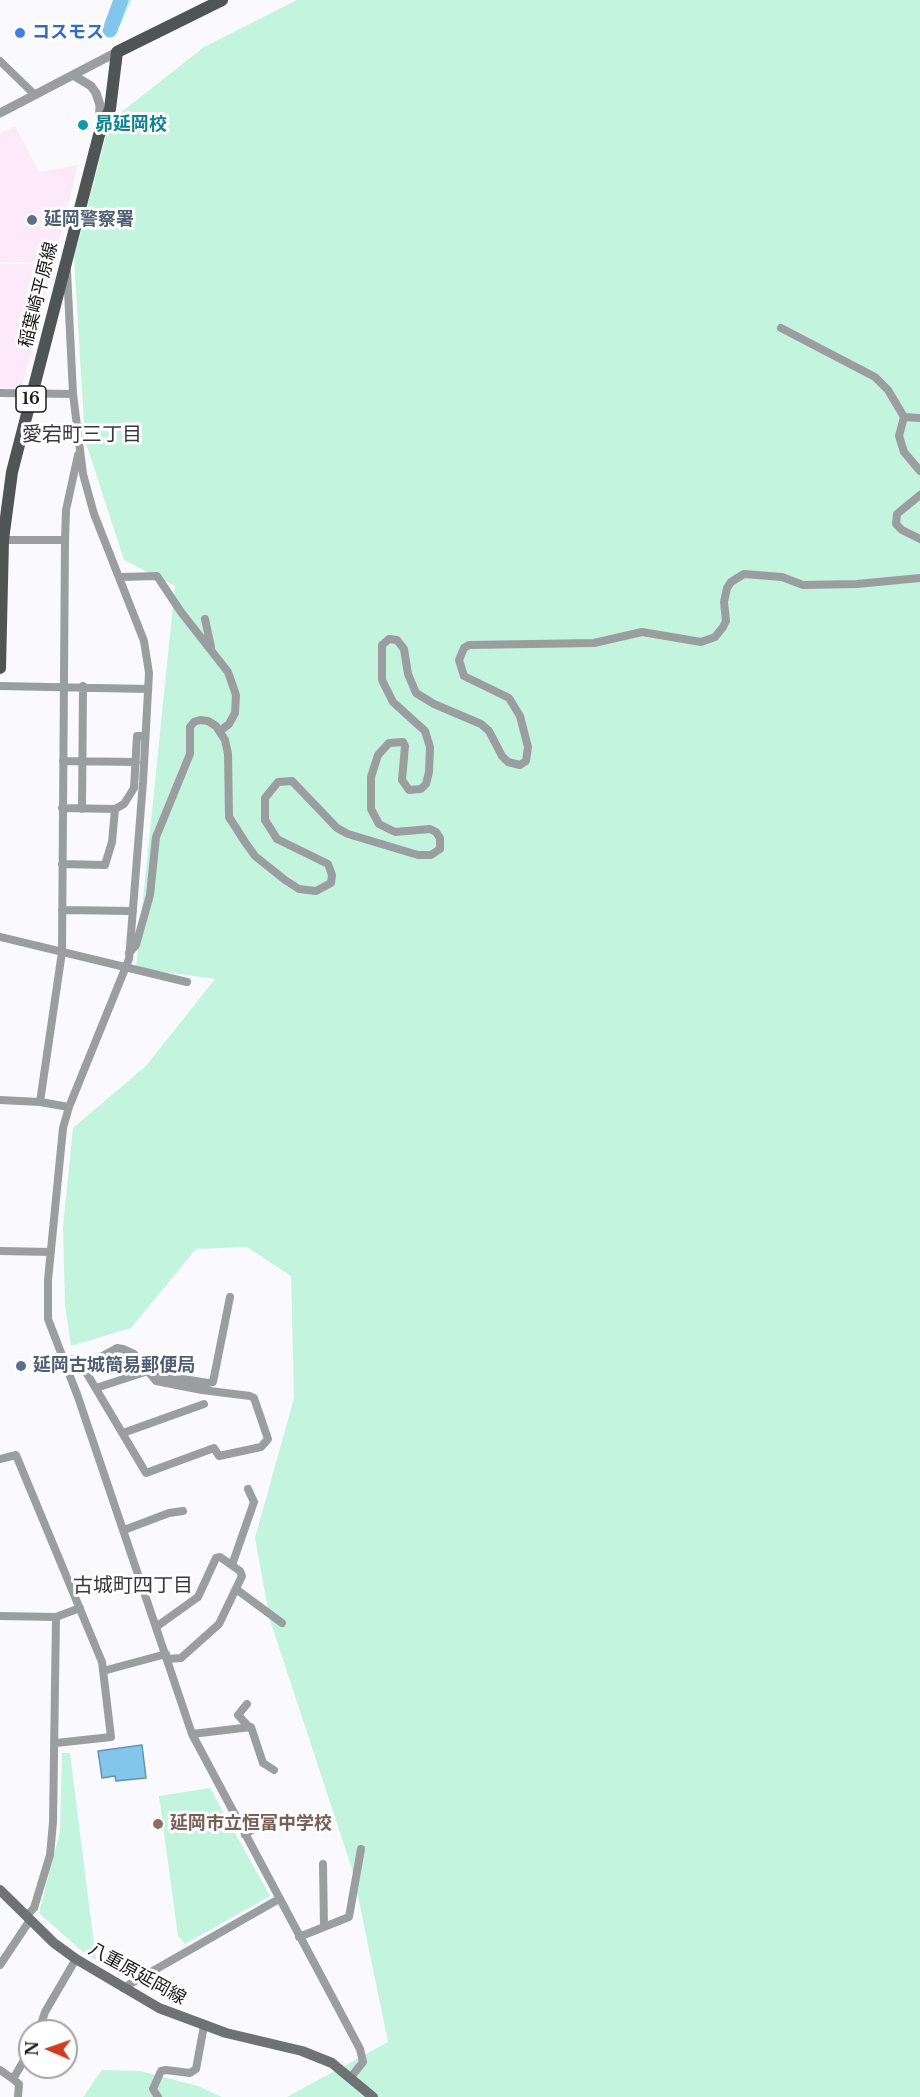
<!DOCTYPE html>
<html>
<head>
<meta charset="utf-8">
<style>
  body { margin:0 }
  #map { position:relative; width:920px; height:2097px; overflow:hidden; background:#fafafe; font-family:"Libre Baskerville",serif }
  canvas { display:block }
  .north { position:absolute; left:18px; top:2019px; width:60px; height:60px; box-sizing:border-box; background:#fff; border:2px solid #a3a3a4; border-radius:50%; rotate:272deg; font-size:16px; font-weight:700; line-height:24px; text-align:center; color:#1a1a1b }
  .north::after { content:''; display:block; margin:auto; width:21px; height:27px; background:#ca401f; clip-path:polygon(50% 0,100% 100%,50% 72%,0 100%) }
</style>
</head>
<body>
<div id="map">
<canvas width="920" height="2097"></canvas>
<div class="north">N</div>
</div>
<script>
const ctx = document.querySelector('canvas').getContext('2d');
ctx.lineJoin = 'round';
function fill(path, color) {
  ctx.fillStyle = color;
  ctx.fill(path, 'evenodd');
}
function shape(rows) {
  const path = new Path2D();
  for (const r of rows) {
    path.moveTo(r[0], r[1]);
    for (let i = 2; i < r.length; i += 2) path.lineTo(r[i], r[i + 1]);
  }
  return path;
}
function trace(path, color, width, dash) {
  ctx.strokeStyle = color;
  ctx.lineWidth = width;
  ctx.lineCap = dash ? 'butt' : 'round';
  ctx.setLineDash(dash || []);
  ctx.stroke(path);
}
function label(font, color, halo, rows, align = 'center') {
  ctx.font = font + ' "Libre Baskerville","Noto Sans JP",serif';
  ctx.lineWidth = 6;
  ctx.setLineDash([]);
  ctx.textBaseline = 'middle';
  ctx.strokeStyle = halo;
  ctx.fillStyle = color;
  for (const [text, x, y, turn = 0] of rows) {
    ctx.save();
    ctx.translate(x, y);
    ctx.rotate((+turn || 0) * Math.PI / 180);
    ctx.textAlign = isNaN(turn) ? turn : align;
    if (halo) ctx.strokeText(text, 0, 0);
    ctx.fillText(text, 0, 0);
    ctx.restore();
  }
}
const commercial = shape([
  [15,126,39,172,78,165,54,262,0,262,0,133],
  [54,263,23,384,17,388,0,388,0,264]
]);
const green = shape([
  [120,0,132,0,119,27,113,28],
  [297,0,920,0,920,2097,287,2097,388,2042,353,1872,270,1620,255,1538,294,1398,291,1276,247,1247,196,1249,131,1328,71,1346,65,1305,63,1227,73,1128,146,1066,215,979,136,968,175,586,124,560,85,440,74,257,110,121,204,47],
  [62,1753,70,1753,96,1960,84,1953,39,1913,60,1832],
  [210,1788,270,1896,185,1944,178,1936,159,1796],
  [102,2070,140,2071,198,2086,222,2097,83,2097]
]);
const water = shape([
  [142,1745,146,1778,116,1781,115,1776,102,1778,98,1751,142,1745]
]);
const river = shape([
  [110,30,121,0]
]);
const minor = shape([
  [0,61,35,95],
  [67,271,73,394,83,474,94,514,144,641,149,673,143,782,129,959,69,1107,63,1128,48,1280,48,1319,78,1397,192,1734,360,2049,363,2062,351,2077],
  [781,328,875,377,888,390,904,417],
  [0,393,73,394],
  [920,418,904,417,899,436,904,452,920,471],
  [920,495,897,514,896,524,902,530,920,539],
  [0,540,65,540],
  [121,577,157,576,181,612,228,672,236,695,235,713,229,724,220,731],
  [205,619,211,647],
  [0,686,148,689],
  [63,761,136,762],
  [82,809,83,686],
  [115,809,124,804,134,788,137,736,145,736],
  [62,864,105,865,112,842,115,809,62,808],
  [62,910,133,911],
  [0,937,187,982],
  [129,953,136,945,150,895,156,837,190,754,190,727,194,722,200,720,208,721,216,726,225,740,228,754,229,817,245,842,255,856,285,880,299,889,316,891,331,883,332,875,328,864,277,839,265,820,265,798,278,782,292,781,337,828,348,834,418,855,431,855,440,849,440,838,436,832,430,829,395,832,379,824,371,809,371,777,378,755,389,743,403,742,405,746,402,780,409,790,421,789,426,784,429,772,430,747,425,731,393,702,382,680,382,645,389,639,397,640,404,649,408,674,416,693,434,704,481,724,489,731,502,756,508,762,520,765,526,761,528,747,520,716,509,698,464,676,459,660,464,648,469,645,594,643,642,632,701,642,715,637,723,627,726,621,724,602,727,588,731,582,744,574,782,577,803,585,857,584,920,578],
  [0,1100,40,1102,69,1107],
  [40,1102,62,952,65,540,66,510,78,455],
  [0,1251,51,1252],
  [64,1358,80,1361,83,1367,117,1348,123,1349,134,1354,156,1381,202,1390,250,1396,254,1398,268,1439,261,1447,219,1456,214,1448,146,1473,83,1367],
  [96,1388,151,1370,159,1375,208,1383,213,1382,230,1297],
  [123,1433,204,1404],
  [0,1459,16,1455,102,1662,111,1737,56,1743],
  [124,1530,169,1513,183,1511],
  [232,1565,254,1502,248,1489],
  [236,1589,282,1623],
  [0,1616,56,1617,80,1608],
  [156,1627,198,1597,216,1558,220,1557,240,1571,242,1576,219,1624,181,1658,167,1659],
  [103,1671,166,1654],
  [247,1704,238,1715,249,1727],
  [192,1734,251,1727,263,1763,274,1770],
  [245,1835,267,1818],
  [323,1864,324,1927],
  [26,1916,34,1908,50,1855,53,1822,56,1617],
  [299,1937,349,1917,361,1849],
  [0,1965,30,1920],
  [123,1988,279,1899],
  [39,2031,45,2012,76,1959],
  [0,2070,13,2079],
  [18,2097,19,2084,13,2079,30,2050],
  [158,2097,153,2089,161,2071,166,2070,190,2073,196,2069,204,2026]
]);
const tertiary = shape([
  [73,75,91,86,96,93,100,105,99,129],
  [0,113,117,52]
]);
const secondary = shape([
  [0,1890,54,1943,76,1959,159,2008,226,2033,302,2051,332,2063,373,2097]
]);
const primary = shape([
  [0,668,3,540,12,472,99,135,110,109,117,52,222,0]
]);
const markers = [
  [20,33,6,"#3f7fe0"],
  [83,125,6,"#0f9aa8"],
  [32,220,6,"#5c6f8a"],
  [21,1366,6,"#5c6f8a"],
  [158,1824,6,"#8d6e63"]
];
const shields = [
  [31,399,30]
];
const shieldNames = [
  ["16",31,399]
];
const shopNames = [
  ["コスモス",32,33]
];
const cultureNames = [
  ["昴延岡校",95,125]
];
const serviceNames = [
  ["延岡警察署",44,220],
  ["延岡古城簡易郵便局",33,1366]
];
const streetNames = [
  ["稲葉崎平原線",39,295,-76],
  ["八重原延岡線",137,1974,29]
];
const educationNames = [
  ["延岡市立恒富中学校",170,1824]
];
const neighbourhoodNames = [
  ["愛宕町三丁目",82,435],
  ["古城町四丁目",133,1586]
];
fill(commercial, '#fceafb');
fill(green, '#c3f4dd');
fill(water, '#83c6ec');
trace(water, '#6492ad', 1.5);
trace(river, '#83c6ec', 15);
trace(minor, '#9b9e9f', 8);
trace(tertiary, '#9b9e9f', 9);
trace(secondary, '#6f7273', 10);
trace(primary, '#4f5455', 12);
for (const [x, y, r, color] of markers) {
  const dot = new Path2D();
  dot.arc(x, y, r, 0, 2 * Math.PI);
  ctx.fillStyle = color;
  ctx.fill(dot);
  trace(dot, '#fff', 2);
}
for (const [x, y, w] of shields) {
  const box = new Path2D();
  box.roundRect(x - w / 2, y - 13, w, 26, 4.5);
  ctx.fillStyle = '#fff';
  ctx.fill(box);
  trace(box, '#1a1a1b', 1.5);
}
label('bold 16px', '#1a1a1b', null, shieldNames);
label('bold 18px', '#366cbe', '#fff', shopNames, 'left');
label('bold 18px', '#0d838f', '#fff', cultureNames, 'left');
label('bold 18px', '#4e5e75', '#fff', serviceNames, 'left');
label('18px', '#1a1a1b', '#fff', streetNames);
label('bold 18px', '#785e54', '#fff', educationNames, 'left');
label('20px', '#38383c', '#fff', neighbourhoodNames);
</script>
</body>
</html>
